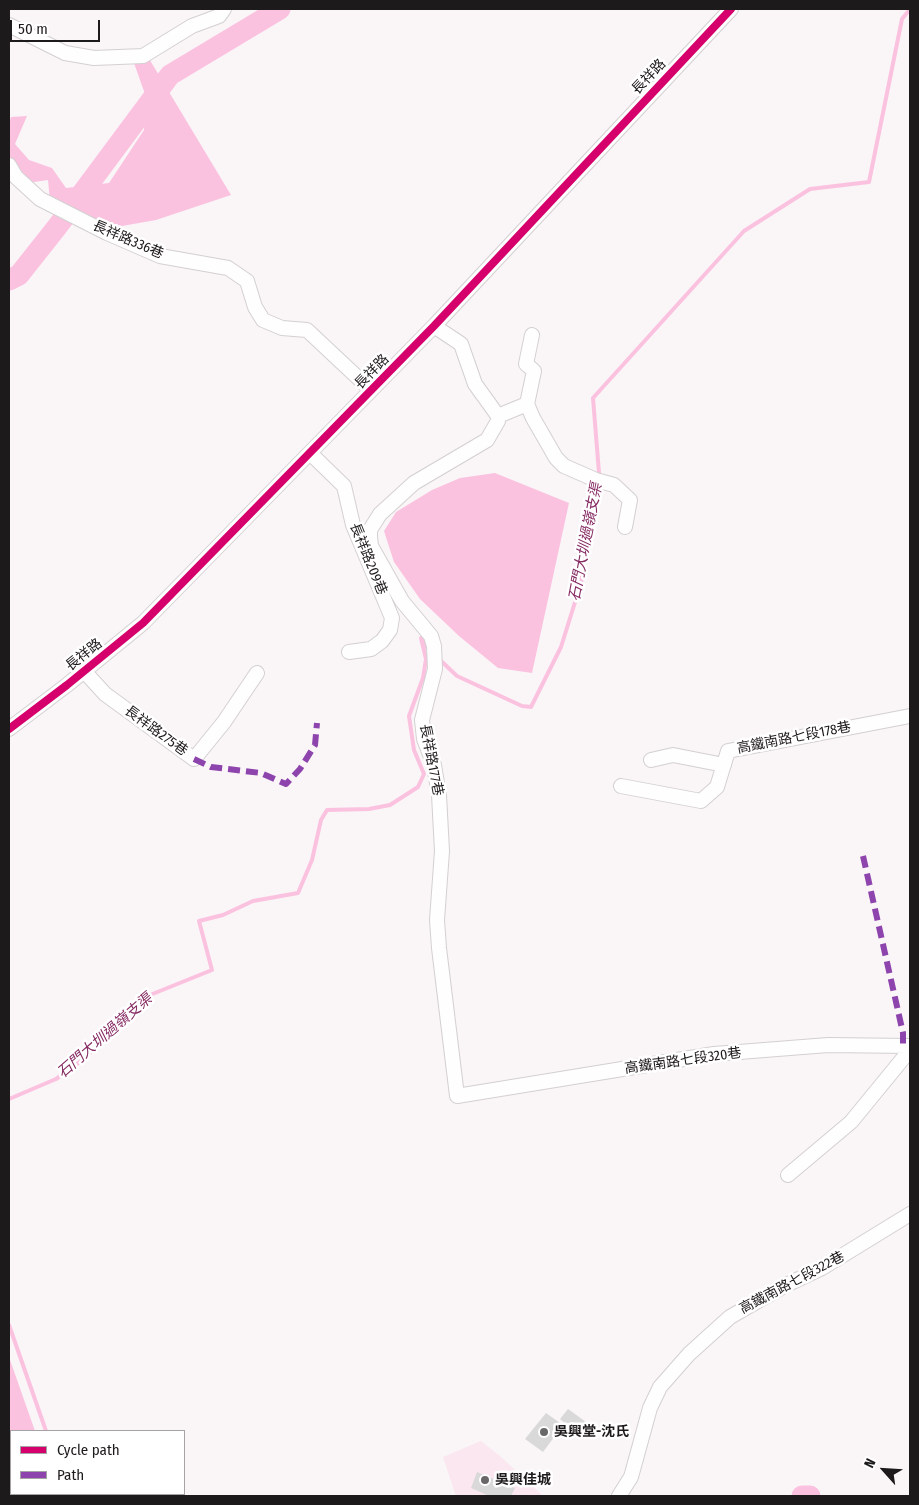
<!DOCTYPE html>
<html>
<head>
<meta charset="utf-8">
<style>
  body { margin:0 }
  #map { position:relative; width:919px; height:1505px; overflow:hidden; background:#faf5f7; font-family:"Fira Sans Condensed",sans-serif }
  canvas { display:block }
  .frame { position:absolute; inset:0; border:10px solid #1d1a1b; pointer-events:none }
  .legend { position:absolute; left:10px; top:1430px; width:175px; height:65px; box-sizing:border-box; background:#fff; border:1px solid #a5a3a4; margin:0; padding:6px 9px; list-style:none; font-size:15px; color:#1d1a1b }
  .legend li { display:flex; align-items:center; gap:10px; height:25px }
  .legend b { width:25px; border:1px solid #a5a3a4 }
  .north { position:absolute; left:859px; top:1445px; width:50px; height:50px; -webkit-text-stroke:4px #fff; paint-order:stroke; rotate:296deg; font-size:14px; font-weight:700; line-height:20px; text-align:center; color:#1d1a1b }
  .north::after { content:''; display:block; margin:auto; width:18px; height:22px; background:#1d1a1b; clip-path:polygon(50% 0,100% 100%,50% 72%,0 100%) }
  .scale { position:absolute; left:10px; top:20px; width:90px; height:22px; box-sizing:border-box; border:2px solid #1d1a1b; border-top:0; padding-left:6px; font-size:15px; line-height:18px; white-space:nowrap; color:#1d1a1b; -webkit-text-stroke:4px #fff; paint-order:stroke }
</style>
</head>
<body>
<div id="map">
<canvas width="919" height="1505"></canvas>
<div class="frame"></div>
<ul class="legend">
<li><b style="height:6px;background:#d6006c"></b>Cycle path</li>
<li><b style="height:6px;background:#8e44ad"></b>Path</li>
</ul>
<div class="north">N</div>
<div class="scale">50 m</div>
</div>
<script>
const ctx = document.querySelector('canvas').getContext('2d');
ctx.lineJoin = 'round';
function fill(path, color) {
  ctx.fillStyle = color;
  ctx.fill(path, 'evenodd');
}
function shape(rows) {
  const path = new Path2D();
  for (const r of rows) {
    path.moveTo(r[0], r[1]);
    for (let i = 2; i < r.length; i += 2) path.lineTo(r[i], r[i + 1]);
  }
  return path;
}
function trace(path, color, width, dash) {
  ctx.strokeStyle = color;
  ctx.lineWidth = width;
  ctx.lineCap = dash ? 'butt' : 'round';
  ctx.setLineDash(dash || []);
  ctx.stroke(path);
}
function label(font, color, halo, rows, align = 'center') {
  ctx.font = font + ' "Fira Sans Condensed","Noto Sans TC",sans-serif';
  ctx.lineWidth = 5;
  ctx.setLineDash([]);
  ctx.textBaseline = 'middle';
  ctx.strokeStyle = halo;
  ctx.fillStyle = color;
  for (const [text, x, y, turn = 0] of rows) {
    ctx.save();
    ctx.translate(x, y);
    ctx.rotate((+turn || 0) * Math.PI / 180);
    ctx.textAlign = isNaN(turn) ? turn : align;
    if (halo) ctx.strokeText(text, 0, 0);
    ctx.fillText(text, 0, 0);
    ctx.restore();
  }
}
const green = shape([
  [481,1441,500,1456,543,1496,456,1496,443,1457]
]);
const water = shape([
  [148,57,231,195,156,220,105,229,50,201,48,180,27,183,9,160,9,123,11,117,27,116,15,144,29,160,52,168,66,188,109,183,144,130,146,97,134,63],
  [495,473,569,503,532,673,498,668,459,636,420,599,394,562,384,531,396,512,432,490,460,478],
  [9,1357,35,1431,11,1431,11,1471,9,1472]
]);
const stream = shape([
  [439,659,457,676,522,706,531,707,561,647,581,583,599,473,593,398,744,231,810,189,869,182,902,19,910,9],
  [9,1099,56,1079,77,1064,108,1037,136,1006,150,995,212,970,199,921,223,915,253,901,298,893,312,860,321,820,327,810,369,809,390,805,418,787,424,774,414,750,409,716,423,678,426,659,421,638,430,651],
  [9,1325,46,1431]
]);
const river = shape([
  [9,280,19,275,57,227,170,75,280,9],
  [802,1496,810,1496]
]);
const building = shape([
  [568,1409,586,1422,577,1433,560,1419],
  [546,1413,563,1425,543,1452,525,1439],
  [477,1472,515,1488,511,1496,489,1496,471,1488]
]);
const minor = shape([
  [9,25,65,53,94,58,143,56,192,26,219,16,224,9],
  [9,165,16,177,40,199,107,233,160,256,228,268,247,281,255,307,263,320,282,328,307,330,371,390],
  [434,326,461,344,475,384,498,416,498,421,487,440,414,483,380,514,370,530,370,537,371,546,402,601,431,636,434,646,435,669,422,720,424,739,434,765,439,795,442,851,437,920,439,948,457,1096,714,1054,828,1045,910,1046],
  [532,335,526,364,534,371,527,404,533,418,556,458,564,466,596,480,614,485,630,500,625,527],
  [498,416,527,404],
  [310,453,344,486,353,525,392,618,390,630,382,641,371,649,349,652],
  [84,671,105,694,194,759,224,722,257,673],
  [9,729,67,685,143,623,434,326,731,9],
  [651,760,673,755,724,765],
  [621,786,701,801,717,787,728,751,910,716],
  [788,1175,851,1122,910,1050],
  [619,1496,631,1477,650,1408,660,1387,689,1354,730,1317,784,1286,822,1268,910,1214]
]);
const quiet = shape([
  [194,759,211,767,261,773,286,784,300,769,315,745,317,723],
  [863,856,903,1033,903,1046]
]);
const cycleway = shape([
  [9,729,67,685,143,623,434,326,731,9]
]);
const markers = [
  [544,1432,5,"#6a6768"],
  [485,1480,5,"#6a6768"]
];
const streetNames = [
  ["長祥路",649,77,-47],
  ["長祥路336巷",128,240,23],
  ["長祥路",372,372,-46],
  ["長祥路209巷",368,559,68],
  ["長祥路",84,655,-39],
  ["長祥路275巷",156,731,36],
  ["高鐵南路七段178巷",794,738,-11],
  ["長祥路177巷",431,760,79],
  ["高鐵南路七段320巷",683,1061,-8],
  ["高鐵南路七段322巷",792,1283,-28]
];
const poiNames = [
  ["吳興堂-沈氏",554,1432],
  ["吳興佳城",495,1480]
];
const waterNames = [
  ["石門大圳過嶺支渠",586,542,-79],
  ["石門大圳過嶺支渠",105,1036,-41]
];
fill(green, '#fbe7f0');
fill(water, '#fbc2e0');
trace(stream, '#fbc2e0', 4);
trace(river, '#fbc2e0', 21);
fill(building, '#dad9da');
trace(minor, '#d4d0d1', 16);
trace(minor, '#fefefe', 14);
trace(quiet, '#8e44ad', 6, [12, 6]);
trace(cycleway, '#d6006c', 8);
for (const [x, y, r, color] of markers) {
  const dot = new Path2D();
  dot.arc(x, y, r, 0, 2 * Math.PI);
  ctx.fillStyle = color;
  ctx.fill(dot);
  trace(dot, '#fff', 2);
}
label('14px', '#1d1a1b', '#fff', streetNames);
label('bold 14px', '#1d1a1b', '#fff', poiNames, 'left');
label('italic 15px', '#862c63', '#fff', waterNames);
</script>
</body>
</html>
